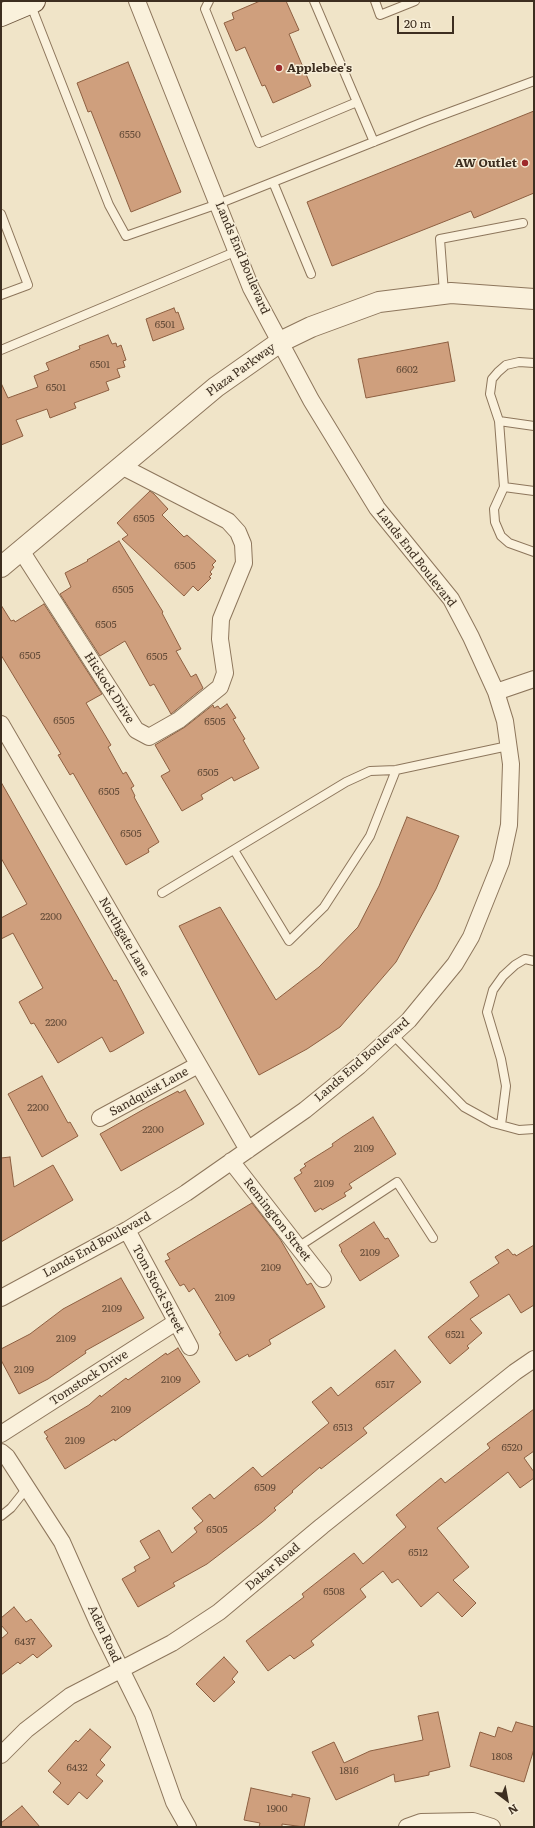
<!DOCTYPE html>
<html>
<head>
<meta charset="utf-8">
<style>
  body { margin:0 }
  #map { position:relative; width:535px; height:1828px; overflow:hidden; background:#f0e4c8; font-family:Literata,serif }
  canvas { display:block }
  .frame { position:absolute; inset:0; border:2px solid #3d2e20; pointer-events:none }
  .north { position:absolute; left:487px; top:1780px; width:40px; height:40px; -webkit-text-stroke:3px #f7eed8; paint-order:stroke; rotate:148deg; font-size:11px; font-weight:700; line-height:16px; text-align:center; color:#3d2e20 }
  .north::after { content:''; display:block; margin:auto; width:14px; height:18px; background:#3d2e20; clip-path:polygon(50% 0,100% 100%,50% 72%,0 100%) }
  .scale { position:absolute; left:397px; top:16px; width:57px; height:18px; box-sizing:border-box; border:2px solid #3d2e20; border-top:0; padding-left:5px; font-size:12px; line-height:14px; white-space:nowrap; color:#3d2e20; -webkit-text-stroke:3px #f7eed8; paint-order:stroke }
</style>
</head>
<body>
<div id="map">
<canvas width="535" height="1828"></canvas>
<div class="frame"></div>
<div class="north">N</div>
<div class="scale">20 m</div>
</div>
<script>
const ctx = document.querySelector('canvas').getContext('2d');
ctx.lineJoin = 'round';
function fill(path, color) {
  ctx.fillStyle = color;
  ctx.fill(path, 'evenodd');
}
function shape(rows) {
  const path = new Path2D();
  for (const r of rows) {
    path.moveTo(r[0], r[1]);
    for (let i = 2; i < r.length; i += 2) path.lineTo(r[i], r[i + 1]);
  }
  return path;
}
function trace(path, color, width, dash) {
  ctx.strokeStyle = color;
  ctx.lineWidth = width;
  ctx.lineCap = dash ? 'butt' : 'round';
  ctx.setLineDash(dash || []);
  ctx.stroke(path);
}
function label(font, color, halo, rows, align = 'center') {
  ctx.font = font + ' Literata,serif';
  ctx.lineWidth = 3;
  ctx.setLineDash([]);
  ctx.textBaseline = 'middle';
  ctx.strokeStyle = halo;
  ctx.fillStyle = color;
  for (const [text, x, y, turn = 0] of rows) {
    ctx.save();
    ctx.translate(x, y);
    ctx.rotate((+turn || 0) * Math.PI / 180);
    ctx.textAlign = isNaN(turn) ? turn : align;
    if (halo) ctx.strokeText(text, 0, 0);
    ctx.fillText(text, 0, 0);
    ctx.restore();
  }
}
const building = shape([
  [260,1,286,1,299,30,289,34,311,86,273,103,265,85,262,86,245,47,236,51,224,23,234,19,232,13,260,1],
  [128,62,181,192,131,212,91,111,88,112,77,83,128,62],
  [534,111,534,193,474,218,471,211,332,266,307,202,534,111],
  [174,308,176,313,178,312,184,329,153,341,146,319,174,308],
  [108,335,112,344,116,343,117,347,121,345,126,360,123,361,125,367,117,369,120,377,106,382,109,390,74,403,76,408,50,418,47,409,16,420,23,436,1,445,1,383,8,398,38,387,34,376,49,370,46,363,80,349,79,346,108,335],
  [448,342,455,381,366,398,358,359,448,342],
  [150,491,154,494,168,509,162,515,184,537,187,535,216,561,212,565,214,567,210,572,212,574,209,577,211,578,198,591,193,586,184,596,122,539,128,535,117,523,150,491],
  [119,541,163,612,162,613,181,649,176,651,191,677,196,674,203,688,171,714,154,684,150,686,125,641,100,656,60,594,71,587,65,573,88,561,87,560,119,541],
  [44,604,102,694,86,703,111,745,108,747,123,774,126,772,134,786,131,788,135,796,134,797,159,842,148,849,149,852,126,865,73,773,70,775,58,755,61,754,1,655,1,605,11,621,14,620,15,622,44,604],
  [227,704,236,718,233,719,245,739,243,740,259,768,234,781,232,777,201,795,203,799,182,811,161,776,170,771,155,745,185,727,213,705,214,708,218,706,220,709,227,704],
  [1,782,114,981,116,980,144,1033,113,1051,110,1052,102,1037,58,1063,34,1023,31,1024,19,1002,43,988,13,933,1,939,1,918,27,904,1,858,1,782],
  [407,817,459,836,436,889,396,962,340,1027,307,1049,259,1075,179,926,220,907,276,1000,319,967,358,927,379,886,407,817],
  [42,1076,68,1123,70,1122,78,1136,42,1157,8,1094,42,1076],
  [185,1090,204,1124,121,1171,100,1134,146,1108,178,1091,179,1093,185,1090],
  [373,1117,396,1154,349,1184,352,1188,344,1193,346,1196,322,1210,321,1208,315,1212,294,1178,302,1173,300,1170,306,1166,304,1164,333,1146,332,1144,342,1137,373,1117],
  [10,1157,14,1187,53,1165,73,1200,1,1242,1,1158,10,1157],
  [252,1203,280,1239,307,1285,311,1283,325,1307,269,1340,271,1344,261,1350,249,1357,248,1354,236,1361,219,1334,221,1333,194,1288,189,1292,184,1284,180,1286,165,1261,170,1259,167,1254,252,1203],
  [374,1222,385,1239,388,1238,399,1256,360,1281,341,1251,342,1250,339,1245,374,1222],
  [534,1245,534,1305,521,1313,509,1294,470,1319,482,1333,467,1346,469,1348,450,1364,428,1337,479,1296,470,1282,499,1263,495,1257,508,1249,513,1255,515,1254,516,1256,534,1245],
  [121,1278,144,1318,85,1351,86,1353,48,1379,19,1394,1,1360,1,1349,30,1334,63,1309,121,1278],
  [178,1348,200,1382,115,1441,114,1439,65,1469,46,1438,48,1437,44,1432,89,1405,100,1395,101,1397,126,1378,128,1380,166,1353,167,1355,178,1348],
  [395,1350,421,1382,363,1428,367,1433,321,1469,320,1467,292,1491,293,1492,274,1508,276,1510,262,1522,207,1564,173,1583,175,1586,138,1607,122,1579,136,1571,134,1567,150,1558,140,1541,159,1530,172,1553,197,1532,194,1528,203,1521,192,1508,210,1494,214,1499,253,1467,262,1477,329,1423,312,1402,331,1387,338,1396,395,1350],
  [534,1409,534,1451,524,1458,534,1472,534,1478,520,1488,508,1472,437,1528,469,1567,453,1580,476,1603,462,1617,438,1592,421,1607,398,1579,392,1583,383,1571,360,1589,366,1597,311,1641,314,1645,294,1659,290,1655,268,1671,246,1641,304,1597,302,1594,354,1553,363,1564,406,1527,396,1515,441,1478,445,1483,490,1448,487,1444,534,1409],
  [14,1607,26,1622,31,1619,52,1646,37,1658,33,1654,20,1664,18,1662,1,1675,1,1639,8,1633,1,1625,1,1618,14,1607],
  [224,1657,238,1672,232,1679,235,1682,214,1702,196,1684,224,1657],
  [438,1712,450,1767,429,1772,429,1775,395,1782,394,1774,336,1800,312,1752,334,1742,344,1763,370,1751,423,1740,418,1716,438,1712],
  [516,1722,534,1727,534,1749,524,1782,470,1766,480,1732,495,1737,498,1727,512,1732,516,1722],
  [90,1729,111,1747,100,1760,105,1765,96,1775,103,1781,87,1799,79,1792,68,1805,53,1792,61,1783,48,1771,76,1740,78,1742,90,1729],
  [251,1788,292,1797,292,1794,310,1798,304,1827,282,1824,282,1827,259,1827,260,1823,244,1820,251,1788],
  [22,1806,40,1827,1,1827,1,1823,22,1806]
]);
const service = shape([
  [209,1,205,9,259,143,357,102],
  [314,1,374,142],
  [375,1,380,15,415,1],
  [30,3,109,205,126,236,218,204,426,121,534,81],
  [273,182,311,274],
  [1,214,28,285,1,295],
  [444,293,440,239,523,223],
  [1,350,237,251],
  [534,363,519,362,506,365,498,372,492,379,490,394,499,421,534,426],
  [499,421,504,487,534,491],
  [504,487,494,509,495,522,501,536,509,543,534,552],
  [234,850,289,941,324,907,370,836,396,770],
  [162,893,346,782,370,771,396,770,508,746],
  [393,1035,464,1107,493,1123,519,1130,534,1129],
  [501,1125,506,1086,501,1059,487,1012,493,990,503,976,515,965,525,959,534,961],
  [298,1247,397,1182,433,1238],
  [1,1516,11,1508,27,1488]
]);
const minor = shape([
  [22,552,136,730,149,737,179,720,220,687,225,673,220,639,221,619,244,563,243,544,238,532,228,521,121,466],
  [496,692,534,679],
  [1,724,248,1150],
  [100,1118,198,1065],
  [231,1161,323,1279],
  [127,1230,190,1347],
  [1,1298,127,1230,186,1193,305,1110,359,1066,409,1020,455,964,471,937,501,862,509,825,511,764,505,721,496,692,471,637,451,599,377,508,311,400,280,342,251,288,137,1],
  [1,1434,176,1322],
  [1,1452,7,1457,62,1542,98,1623,143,1714,174,1802,188,1827],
  [1,1755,26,1730,70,1696,172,1643,219,1612,322,1526,515,1372,534,1359],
  [407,1827,421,1822,473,1821,492,1827]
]);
const tertiary = shape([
  [1,567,216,387,280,342,311,327,379,302,451,293,534,299]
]);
const secondary = shape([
  [1,15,34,1]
]);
const markers = [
  [279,68,4,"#9e2a2b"],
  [525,163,4,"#9e2a2b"]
];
const numberNames = [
  ["6550",130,135],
  ["6501",165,325],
  ["6501",100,365],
  ["6602",407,370],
  ["6501",56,388],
  ["6505",144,519],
  ["6505",185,566],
  ["6505",123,590],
  ["6505",106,625],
  ["6505",30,656],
  ["6505",157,657],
  ["6505",64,721],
  ["6505",215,722],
  ["6505",208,773],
  ["6505",109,792],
  ["6505",131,834],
  ["2200",51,917],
  ["2200",56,1023],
  ["2200",38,1108],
  ["2200",153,1130],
  ["2109",364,1149],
  ["2109",324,1184],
  ["2109",370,1253],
  ["2109",271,1268],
  ["2109",225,1298],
  ["2109",112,1309],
  ["6521",455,1335],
  ["2109",66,1339],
  ["2109",24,1370],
  ["2109",171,1380],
  ["6517",385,1385],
  ["2109",121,1410],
  ["6513",343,1428],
  ["2109",75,1441],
  ["6520",512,1448],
  ["6509",265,1488],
  ["6505",217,1530],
  ["6512",418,1553],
  ["6508",334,1592],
  ["6437",25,1642],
  ["1808",502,1757],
  ["6432",77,1768],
  ["1816",349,1771],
  ["1900",277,1809]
];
const poiNames = [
  ["Applebee's",287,68],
  ["AW Outlet",517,163,"right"]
];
const streetNames = [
  ["Lands End Boulevard",242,258,67],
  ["Plaza Parkway",241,370,-36],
  ["Lands End Boulevard",416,558,52],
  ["Hickock Drive",109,688,57],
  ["Northgate Lane",124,937,60],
  ["Lands End Boulevard",362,1060,-41],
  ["Sandquist Lane",149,1092,-29],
  ["Remington Street",277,1220,52],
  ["Lands End Boulevard",97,1245,-29],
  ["Tom Stock Street",158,1289,62],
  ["Tomstock Drive",89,1378,-33],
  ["Dakar Road",273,1567,-40],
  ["Aden Road",104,1634,65]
];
fill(building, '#cf9f7d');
trace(building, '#8d5f41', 1);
trace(service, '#8d765c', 10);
trace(minor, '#8d765c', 18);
trace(tertiary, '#8d765c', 22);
trace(secondary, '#6f573f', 24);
trace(service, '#faf1dc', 8);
trace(minor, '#faf1dc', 16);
trace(tertiary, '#faf1dc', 20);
trace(secondary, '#faf1dc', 22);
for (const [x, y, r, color] of markers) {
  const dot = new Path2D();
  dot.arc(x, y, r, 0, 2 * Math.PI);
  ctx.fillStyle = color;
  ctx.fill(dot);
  trace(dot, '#f7eed8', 1.5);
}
label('10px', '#624a37', null, numberNames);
label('bold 12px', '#3d2e20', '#f7eed8', poiNames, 'left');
label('12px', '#3d2e20', '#f7eed8', streetNames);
</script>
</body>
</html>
